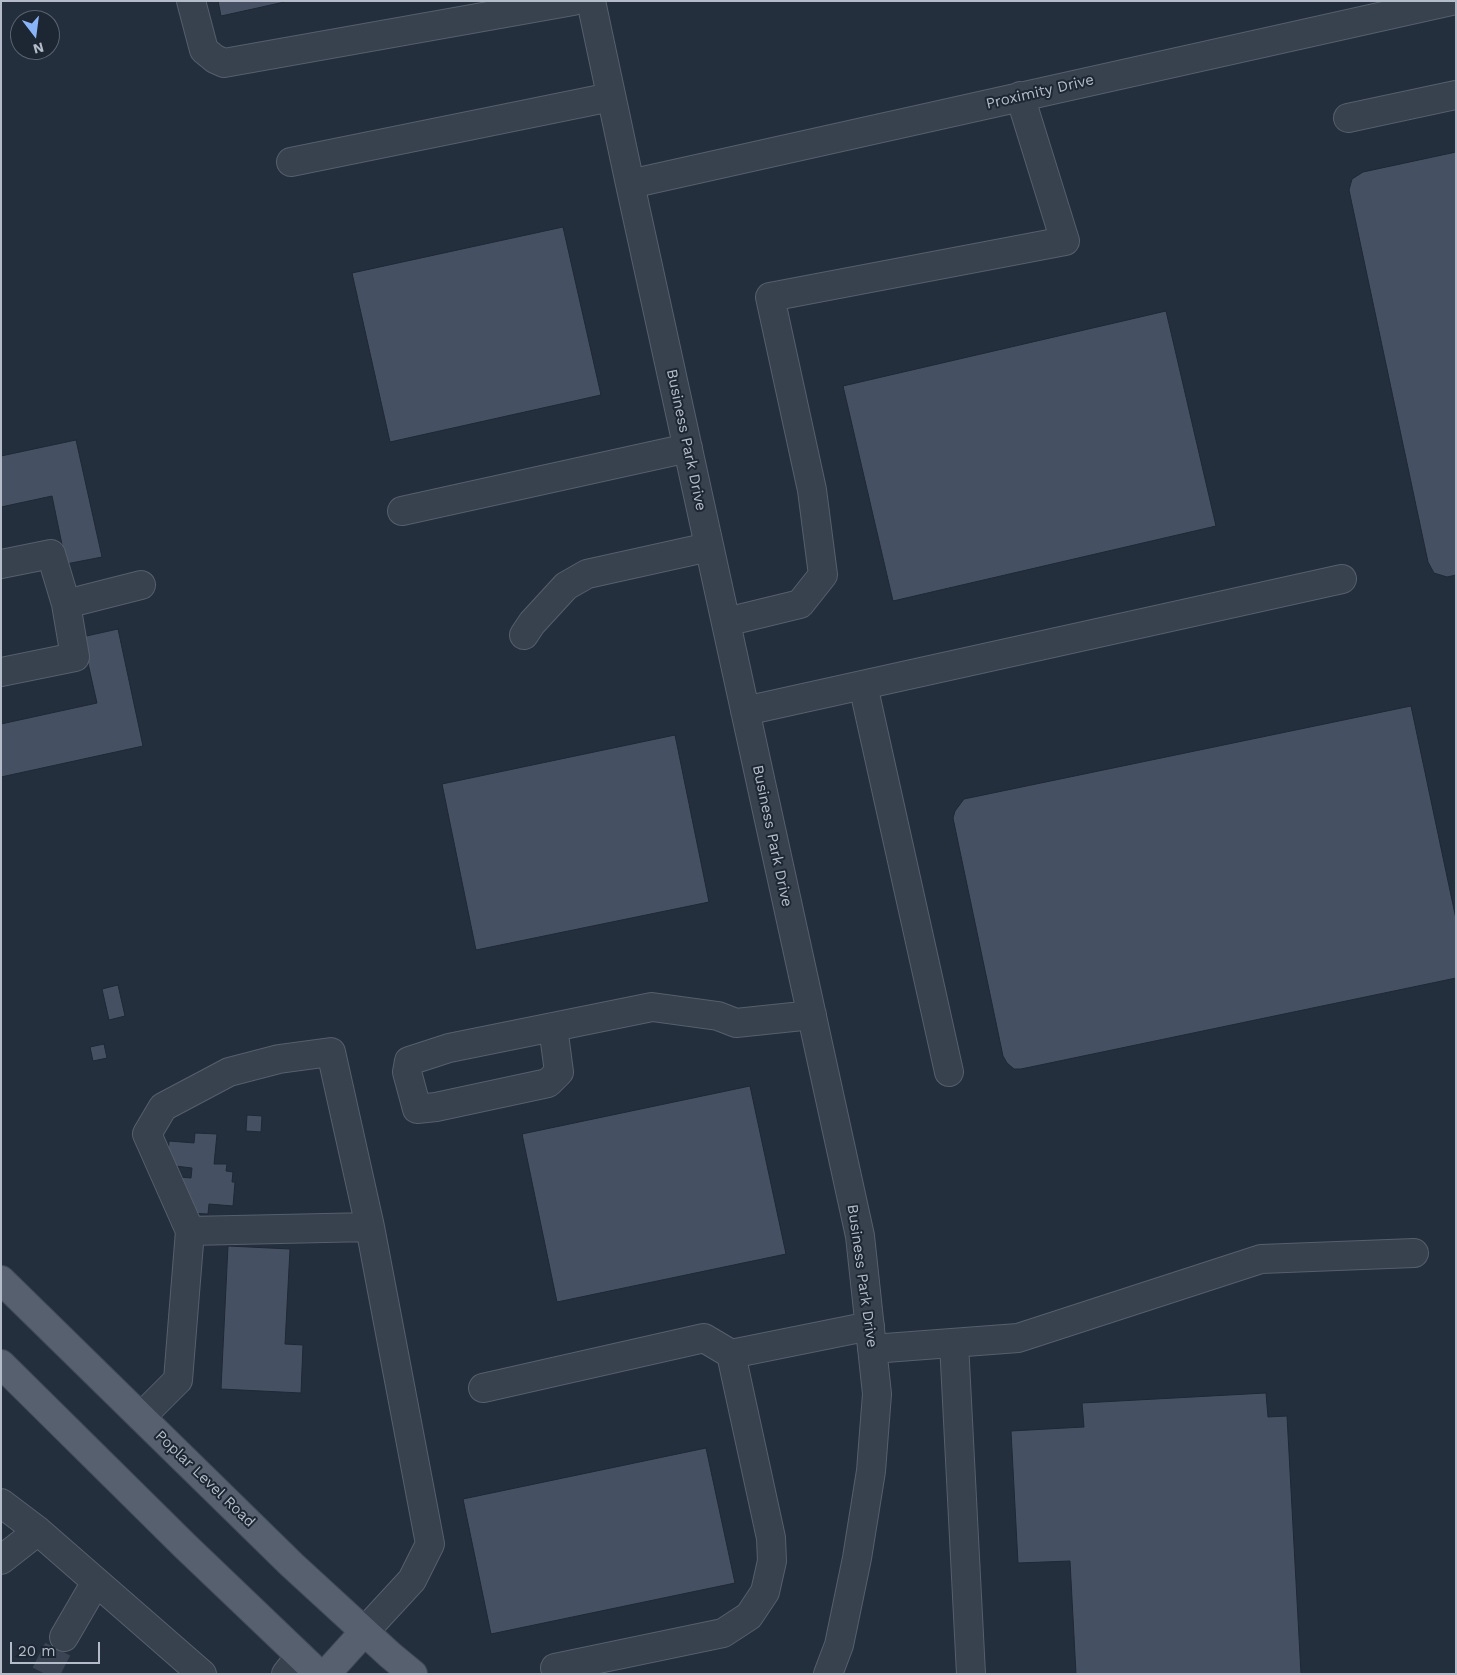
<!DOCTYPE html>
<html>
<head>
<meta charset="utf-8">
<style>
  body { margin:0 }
  #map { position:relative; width:1457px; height:1675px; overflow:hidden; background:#242f3e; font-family:"Work Sans",sans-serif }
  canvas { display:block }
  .frame { position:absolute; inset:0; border:2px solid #b4bcc9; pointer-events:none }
  .north { position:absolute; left:10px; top:10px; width:50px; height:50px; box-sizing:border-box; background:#1d2633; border:1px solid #59626f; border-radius:50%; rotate:165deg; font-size:14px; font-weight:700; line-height:20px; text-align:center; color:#b4bcc9 }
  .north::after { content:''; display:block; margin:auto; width:18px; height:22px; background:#8ab4f8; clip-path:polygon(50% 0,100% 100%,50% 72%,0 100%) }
  .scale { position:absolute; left:10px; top:1642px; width:90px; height:22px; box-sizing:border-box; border:2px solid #b4bcc9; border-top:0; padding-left:6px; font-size:15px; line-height:18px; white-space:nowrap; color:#b4bcc9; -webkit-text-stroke:4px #1d2633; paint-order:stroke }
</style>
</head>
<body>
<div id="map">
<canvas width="1457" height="1675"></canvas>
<div class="frame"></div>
<div class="north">N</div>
<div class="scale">20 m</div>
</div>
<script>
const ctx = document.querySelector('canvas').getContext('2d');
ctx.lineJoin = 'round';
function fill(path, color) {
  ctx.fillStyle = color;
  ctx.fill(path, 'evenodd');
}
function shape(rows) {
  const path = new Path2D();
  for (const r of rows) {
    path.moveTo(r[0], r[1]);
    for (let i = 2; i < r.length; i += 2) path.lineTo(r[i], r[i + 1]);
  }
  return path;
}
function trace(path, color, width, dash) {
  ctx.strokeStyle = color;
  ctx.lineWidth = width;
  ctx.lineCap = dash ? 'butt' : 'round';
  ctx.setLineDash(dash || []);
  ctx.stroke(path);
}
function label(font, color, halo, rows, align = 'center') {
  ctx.font = font + ' "Work Sans",sans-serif';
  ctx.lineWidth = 4;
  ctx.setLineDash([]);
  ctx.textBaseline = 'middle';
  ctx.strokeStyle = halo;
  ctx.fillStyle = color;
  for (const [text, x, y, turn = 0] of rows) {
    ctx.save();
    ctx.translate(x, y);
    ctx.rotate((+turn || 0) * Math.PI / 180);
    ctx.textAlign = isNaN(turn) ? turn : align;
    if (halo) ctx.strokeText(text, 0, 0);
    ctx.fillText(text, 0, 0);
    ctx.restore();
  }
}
const building = shape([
  [218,1,289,1,221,16,218,1],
  [1456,152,1456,575,1447,577,1434,573,1428,562,1349,190,1352,179,1363,172,1456,152],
  [563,227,601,395,390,442,352,273,563,227],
  [1166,311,1216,526,893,601,843,386,1166,311],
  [76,440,102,557,66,564,52,496,1,507,1,456,76,440],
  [118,629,143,746,1,777,1,724,97,703,82,637,118,629],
  [1411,706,1456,919,1456,978,1021,1069,1014,1069,1007,1063,1003,1056,953,818,955,811,964,799,1411,706],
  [675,735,709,902,476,950,442,784,675,735],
  [118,985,125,1016,109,1020,102,989,118,985],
  [104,1044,107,1058,93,1061,90,1047,104,1044],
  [750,1086,786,1254,557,1302,522,1134,750,1086],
  [247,1115,262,1116,261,1132,246,1131,247,1115],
  [195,1133,217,1134,214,1164,227,1164,226,1171,233,1172,232,1182,235,1182,233,1206,209,1204,208,1214,189,1213,180,1177,191,1178,192,1168,167,1165,169,1141,194,1143,195,1133],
  [228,1246,290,1249,285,1344,303,1345,301,1393,221,1389,228,1246],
  [1266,1393,1268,1417,1287,1416,1301,1674,1076,1674,1070,1561,1018,1563,1011,1431,1084,1427,1082,1403,1266,1393],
  [706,1448,735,1583,491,1634,463,1499,706,1448]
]);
const minorTunnel = shape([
  [45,1674,64,1637]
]);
const minor = shape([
  [191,1,204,50,215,59,224,63,573,1],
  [591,1,630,184,860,1236,877,1394,871,1471,857,1558,839,1645,828,1674],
  [1348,118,1456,95],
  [291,162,611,97],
  [630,184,1451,1],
  [402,511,688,448],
  [1,564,51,554,66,604,75,657,1,672],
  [66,604,141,585],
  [726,622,800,604,823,575,812,490,770,297,1065,241,1020,96],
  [524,635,532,623,566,586,587,574,709,547],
  [863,685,949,1072],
  [745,711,1342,579],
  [553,1027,559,1072,548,1083,436,1107,417,1109,407,1072,409,1061,449,1048,553,1027,652,1007,718,1016,736,1023,812,1015],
  [190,1231,147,1134,163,1107,229,1072,279,1059,331,1052,370,1227],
  [954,1343,971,1674],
  [872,1349,1018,1338,1261,1259,1414,1253],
  [483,1388,704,1338,731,1354],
  [141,1417,178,1380,190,1231,370,1227,430,1544,412,1580,364,1632],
  [1,1503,38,1531,202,1674],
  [1,1560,38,1531],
  [64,1637,96,1582],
  [555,1668,723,1633,749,1616,765,1592,772,1561,771,1538,731,1354,870,1326],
  [286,1674,300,1656]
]);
const major = shape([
  [1,1280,292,1565,390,1655,413,1674],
  [1,1364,185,1546,319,1674],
  [326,1674,364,1632]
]);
const streetNames = [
  ["Proximity Drive",1040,92,-13],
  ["Business Park Drive",686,440,78],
  ["Business Park Drive",772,836,78],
  ["Business Park Drive",862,1276,82],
  ["Poplar Level Road",205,1479,44]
];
fill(building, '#455162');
trace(building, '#1f2835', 1);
trace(minorTunnel, '#3a4453', 28, [28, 14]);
trace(minor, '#565f6c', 30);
trace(major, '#414a57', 30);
trace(minor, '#38414e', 28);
trace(major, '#56606e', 28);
label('15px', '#b4bcc9', '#1d2633', streetNames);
</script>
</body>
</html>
